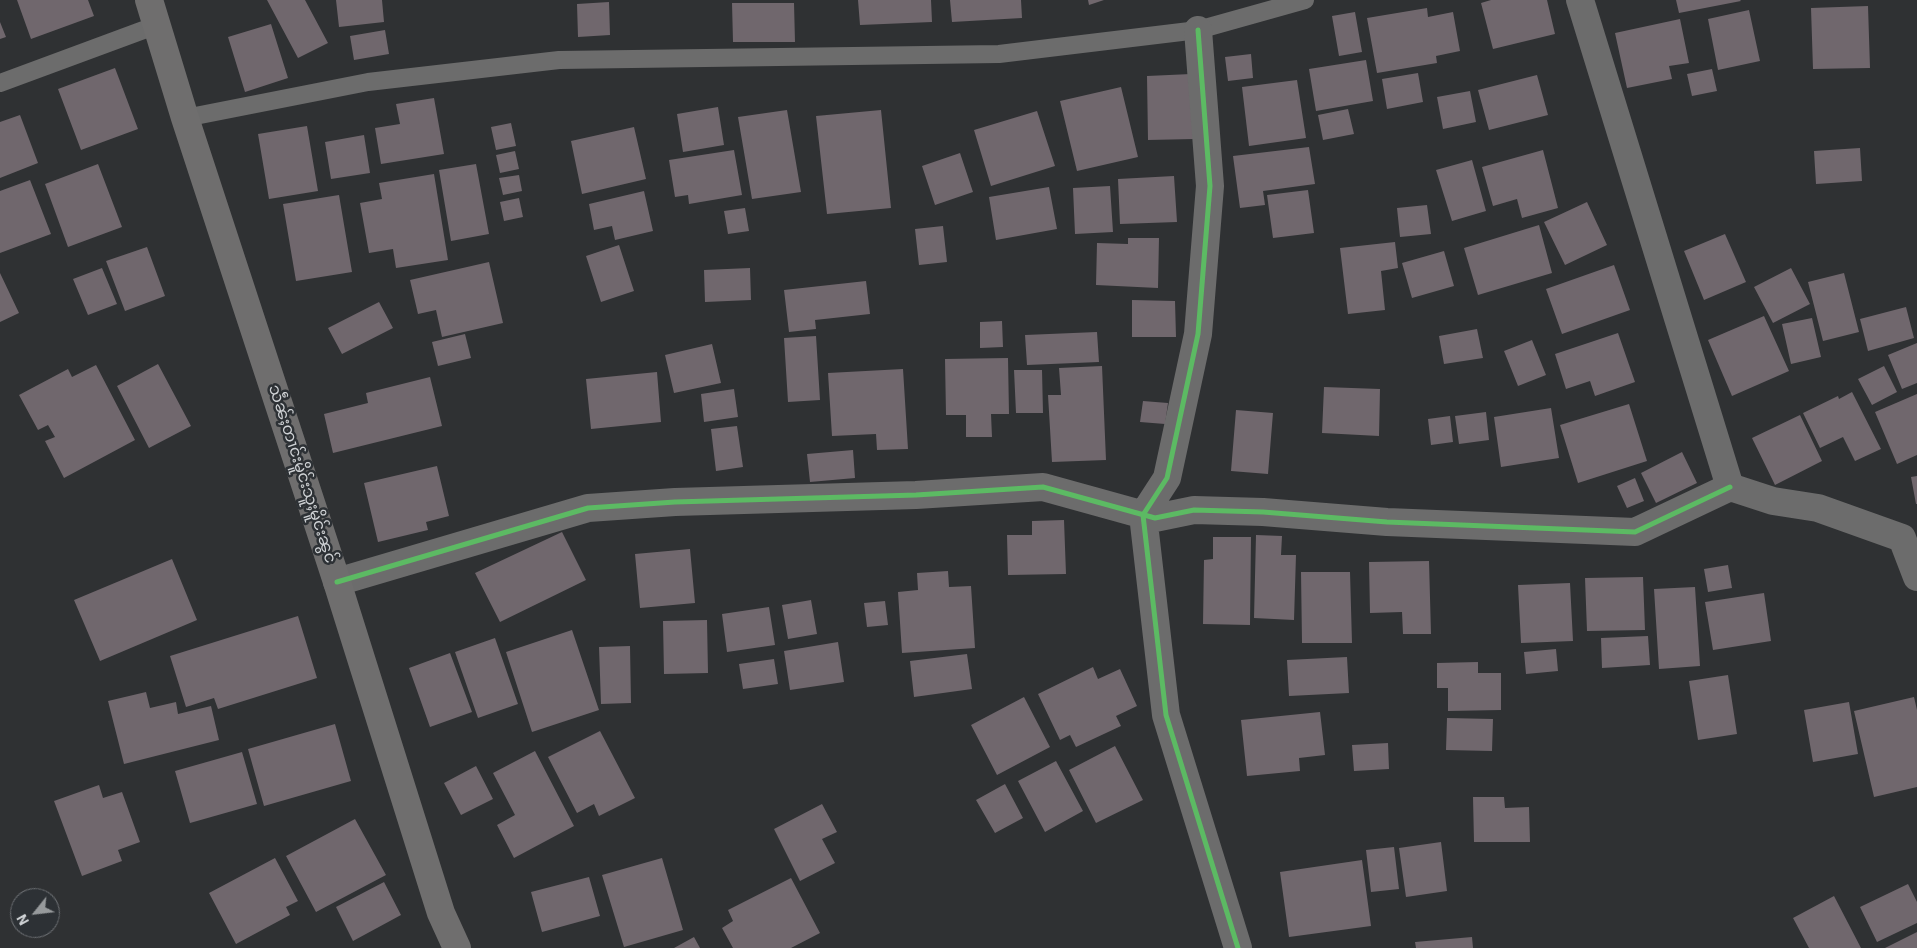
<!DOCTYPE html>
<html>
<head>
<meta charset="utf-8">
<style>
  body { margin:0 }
  #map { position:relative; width:1917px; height:948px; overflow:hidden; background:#2f3133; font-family:"IBM Plex Sans",sans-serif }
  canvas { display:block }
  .north { position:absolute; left:10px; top:888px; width:50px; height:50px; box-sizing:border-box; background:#2d3135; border:1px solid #6e7175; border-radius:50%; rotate:241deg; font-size:14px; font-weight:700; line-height:20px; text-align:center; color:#cfd2d5 }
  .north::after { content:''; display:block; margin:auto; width:18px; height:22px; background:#979a9c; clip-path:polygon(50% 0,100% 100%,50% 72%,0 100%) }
</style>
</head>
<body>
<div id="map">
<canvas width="1917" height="948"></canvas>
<div class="north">N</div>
</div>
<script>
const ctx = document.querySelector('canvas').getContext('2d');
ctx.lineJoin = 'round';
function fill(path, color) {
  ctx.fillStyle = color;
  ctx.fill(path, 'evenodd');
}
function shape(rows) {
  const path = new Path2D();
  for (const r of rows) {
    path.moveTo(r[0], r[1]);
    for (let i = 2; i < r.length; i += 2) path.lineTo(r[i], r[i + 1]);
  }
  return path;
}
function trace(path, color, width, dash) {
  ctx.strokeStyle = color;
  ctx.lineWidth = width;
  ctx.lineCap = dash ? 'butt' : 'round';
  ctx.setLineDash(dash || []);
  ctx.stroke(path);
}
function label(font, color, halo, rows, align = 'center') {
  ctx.font = font + ' "IBM Plex Sans","Noto Sans Myanmar",sans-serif';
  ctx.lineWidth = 5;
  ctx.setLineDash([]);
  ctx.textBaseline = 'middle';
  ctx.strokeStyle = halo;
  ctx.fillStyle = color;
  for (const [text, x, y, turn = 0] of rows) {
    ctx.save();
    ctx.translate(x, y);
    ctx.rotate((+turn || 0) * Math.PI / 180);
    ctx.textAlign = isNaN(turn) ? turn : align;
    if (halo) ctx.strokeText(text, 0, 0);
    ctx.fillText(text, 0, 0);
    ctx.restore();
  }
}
const building = shape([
  [17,0,88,0,94,16,31,39],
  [267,0,305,0,328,43,298,58],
  [336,0,382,0,384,22,339,27],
  [858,0,931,0,932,22,860,25],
  [950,0,1021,0,1022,18,952,22],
  [1088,0,1104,0,1089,5],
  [1491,0,1547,0,1555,34,1493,49,1481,3],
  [1676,0,1740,0,1741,1,1679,13],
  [609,2,610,35,578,37,577,4],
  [732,3,794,3,795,42,733,42],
  [1868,6,1870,68,1813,69,1811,8],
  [1427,8,1428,17,1453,12,1460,51,1436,56,1437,63,1377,73,1367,18],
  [1749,10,1760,61,1718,70,1708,19],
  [1355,12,1362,52,1339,56,1332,16],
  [1680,19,1689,63,1669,66,1672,79,1627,88,1615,33],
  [0,22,6,37,0,39],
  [271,24,288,78,245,92,228,37],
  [385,30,389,54,354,60,350,36],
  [1251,54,1253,78,1228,81,1225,57],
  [1366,60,1373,101,1316,111,1309,69],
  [115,68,138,129,81,150,58,89],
  [1712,69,1717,91,1692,96,1687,74],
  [1418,73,1423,102,1387,109,1382,79],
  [1191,74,1194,139,1148,140,1147,76],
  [1537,75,1548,115,1489,130,1478,90],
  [1297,80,1306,138,1249,146,1242,87],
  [1121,87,1138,157,1077,171,1060,101],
  [1470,91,1476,122,1443,129,1437,97],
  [434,98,444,154,381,164,375,128,400,124,396,104],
  [718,107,724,145,683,152,677,114],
  [1348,109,1354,134,1323,140,1318,115],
  [787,110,801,192,752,199,738,117],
  [881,110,891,208,827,214,816,116],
  [1037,111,1055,166,991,186,974,130],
  [20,115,38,163,0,178,0,122],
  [511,123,516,146,496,150,491,127],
  [307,126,318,191,269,199,258,134],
  [634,127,646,179,582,194,571,141],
  [364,135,370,173,331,179,325,142],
  [1309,147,1315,184,1263,191,1265,205,1240,208,1233,156],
  [1860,148,1862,181,1816,184,1814,151],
  [734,150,742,195,689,204,688,195,675,197,669,160],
  [1543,150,1558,208,1522,218,1517,199,1493,206,1482,167],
  [515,151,519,169,500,173,496,155],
  [960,153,973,192,935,205,922,166],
  [1472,160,1486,211,1452,221,1436,170],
  [98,164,122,227,68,247,45,184],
  [476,164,489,234,451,241,439,170],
  [434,174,448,260,396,268,393,249,369,253,360,203,382,199,379,183],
  [519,175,522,191,503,195,499,178],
  [1174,176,1177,222,1120,224,1118,179],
  [30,180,51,234,0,253,0,191],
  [1110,186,1113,232,1075,234,1073,188],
  [1049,187,1057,229,996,240,989,197],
  [1308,190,1314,233,1273,238,1267,195],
  [644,191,653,231,615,240,612,226,594,230,589,204],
  [339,195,352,272,296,281,283,204],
  [519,198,523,217,504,221,500,202],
  [1587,202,1607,245,1565,265,1544,222],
  [1427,205,1431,234,1400,237,1397,208],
  [745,208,749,231,728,234,724,211],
  [1539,225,1552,273,1478,295,1464,248],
  [943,226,947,262,919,265,915,229],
  [1725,234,1746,282,1704,300,1684,251],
  [1128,238,1159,238,1158,288,1096,285,1097,243,1128,244],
  [1395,242,1398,268,1381,271,1385,310,1348,314,1340,248],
  [619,245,634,291,601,302,586,256],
  [147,247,165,296,125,311,106,261],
  [1444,251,1454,286,1412,298,1402,263],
  [489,262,503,323,442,337,436,310,418,314,410,280],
  [1614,265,1630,310,1562,334,1546,289],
  [102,268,117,304,88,315,73,279],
  [750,268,751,300,705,302,704,270],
  [1791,268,1810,304,1773,323,1754,287],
  [0,273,19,313,0,322],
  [1844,273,1859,332,1823,341,1808,282],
  [866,281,870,314,815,320,816,329,789,332,784,290],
  [1132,300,1175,301,1176,337,1132,337],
  [379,302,393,328,342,354,328,328],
  [1906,307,1914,338,1868,351,1860,319],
  [1764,316,1789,371,1732,396,1708,340],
  [1812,318,1821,357,1791,364,1782,324],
  [1002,321,1003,347,980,348,980,322],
  [1477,329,1483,358,1444,364,1439,336],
  [1097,332,1099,362,1027,365,1025,335],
  [1618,333,1635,382,1595,396,1590,381,1566,389,1555,354],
  [465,334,471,358,438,366,432,342],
  [816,336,820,400,788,402,784,338],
  [1532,340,1546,375,1518,386,1504,351],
  [1917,343,1917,383,1902,389,1888,355],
  [712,344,721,383,674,393,665,355],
  [1008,358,1009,414,991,414,992,437,966,437,966,415,946,415,945,359],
  [158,364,191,426,149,448,117,386],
  [96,365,135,440,64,478,45,441,55,437,48,425,38,430,19,395,68,369,72,377],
  [1102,366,1106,460,1052,462,1048,395,1061,395,1059,368],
  [1884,366,1897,392,1872,405,1858,379],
  [903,369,908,449,877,450,876,434,832,436,828,373],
  [1014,370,1042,370,1043,413,1016,413],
  [657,372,661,422,591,429,586,379],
  [430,377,442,426,333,453,324,414,368,403,366,393],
  [1324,387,1380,389,1379,436,1322,433],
  [734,389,738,417,704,422,701,394],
  [1852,392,1881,449,1855,461,1843,437,1820,448,1803,413,1838,396,1839,399],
  [1917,394,1917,455,1897,464,1875,412],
  [1143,401,1168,403,1165,424,1140,422],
  [1629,404,1647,461,1578,483,1560,425],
  [1551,408,1559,458,1501,467,1494,417],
  [1236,410,1273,413,1268,474,1231,471],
  [1486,412,1489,440,1459,444,1455,416],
  [1800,415,1822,461,1775,485,1752,438],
  [1450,416,1453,442,1431,445,1428,419],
  [737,426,743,467,716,471,711,429],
  [853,450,855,478,810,482,807,454],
  [1682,452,1697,483,1656,503,1641,473],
  [437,466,449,516,426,522,428,530,378,542,364,483],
  [1917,476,1917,504,1916,504,1911,477],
  [1635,478,1644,501,1627,508,1617,486],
  [1064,520,1066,574,1008,575,1007,535,1032,535,1032,521],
  [562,532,586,580,500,622,475,573],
  [1256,535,1282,536,1281,555,1296,555,1294,620,1254,618],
  [1213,537,1251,537,1250,625,1203,624,1204,560,1213,559],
  [690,549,695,603,640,608,635,554],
  [172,559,197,620,100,661,74,600],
  [1429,561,1431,634,1403,634,1402,612,1370,613,1369,562],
  [1728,565,1732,588,1708,592,1704,569],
  [948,571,949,587,971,586,975,648,902,653,898,592,918,590,917,573],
  [1301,572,1350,572,1352,643,1302,643],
  [1643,577,1645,630,1587,631,1585,578],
  [1570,583,1573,641,1521,643,1518,585],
  [1695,587,1700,666,1659,669,1654,589],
  [1764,593,1771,641,1713,650,1705,602],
  [811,600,817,634,788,639,782,605],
  [885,601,888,625,867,627,864,603],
  [769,607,775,645,727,652,722,614],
  [298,616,317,678,218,709,214,698,186,707,170,656],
  [707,620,708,673,664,674,663,621],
  [572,630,599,710,532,732,506,652],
  [1648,636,1650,665,1602,668,1601,638],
  [495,638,518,704,478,718,455,652],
  [838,642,844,682,790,690,784,651],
  [630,646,631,703,601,704,599,647],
  [1556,649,1558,671,1526,674,1524,652],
  [450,653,472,712,430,727,409,668],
  [967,654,972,689,914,697,910,661],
  [1347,657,1349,693,1289,696,1287,660],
  [774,659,778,684,743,689,739,664],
  [1478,662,1478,673,1501,673,1501,710,1448,711,1448,688,1437,688,1437,663],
  [1093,667,1098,679,1120,669,1137,706,1116,716,1121,726,1076,747,1070,735,1060,740,1038,694],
  [1728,675,1737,734,1698,740,1689,681],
  [146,692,150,708,176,702,178,714,211,706,219,740,124,764,108,701],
  [1024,697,1050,747,997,775,971,725],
  [1914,697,1917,710,1917,787,1874,797,1854,711],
  [1849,702,1858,754,1813,762,1804,710],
  [1320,712,1325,755,1299,758,1300,771,1247,776,1241,720],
  [1447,718,1493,719,1492,751,1446,750],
  [335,724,351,781,264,806,248,749],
  [600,731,635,798,599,816,594,804,577,813,548,757],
  [1388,743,1389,769,1354,771,1352,745],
  [1115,746,1143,800,1096,823,1069,770],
  [535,751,574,826,514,858,497,825,515,815,493,773],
  [242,752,257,804,190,823,175,771],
  [1056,761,1083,811,1045,832,1018,781],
  [476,766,493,799,461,815,444,783],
  [1005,784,1023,818,995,833,976,800],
  [99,785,103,798,122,792,140,842,118,850,122,861,82,876,54,801],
  [1473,797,1504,797,1505,808,1529,807,1530,842,1474,842],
  [822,804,837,832,822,839,835,863,800,881,774,829],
  [355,819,386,875,316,912,286,856],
  [1441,842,1447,891,1406,897,1399,848],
  [1394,847,1399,889,1371,892,1366,850],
  [275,858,298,901,286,907,290,915,236,944,209,893],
  [662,858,683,930,624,947,602,875],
  [1362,860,1371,926,1289,937,1280,872],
  [589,877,600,916,542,932,531,892],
  [791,878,820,933,791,948,733,948,722,928,733,921,728,910],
  [384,882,401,915,353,941,336,907],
  [1908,884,1917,902,1917,923,1877,942,1860,907],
  [1834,896,1861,948,1809,948,1793,918],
  [1917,932,1917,948,1885,948],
  [694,937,700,948,674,948],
  [1472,937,1473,948,1416,948,1415,942]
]);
const lane = shape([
  [0,83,157,25],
  [185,118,368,82,559,60,999,54,1198,30,1305,0]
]);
const street = shape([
  [1580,0,1730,487,1773,501,1818,508,1902,538,1917,577],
  [1198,30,1210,186,1198,334,1167,478,1143,515,1166,715,1238,948],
  [337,582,588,508,675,502,916,495,1043,487,1155,518,1194,510,1263,512,1387,522,1635,532,1730,487]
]);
const secondary = shape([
  [149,0,185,118,337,582,441,913,457,948]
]);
const cycleway = shape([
  [1198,30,1210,186,1198,334,1167,478,1143,515,1166,715,1238,948],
  [337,582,588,508,675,502,916,495,1043,487,1155,518,1194,510,1263,512,1387,522,1635,532,1730,487]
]);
const streetNames = [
  ["သဵၼ်ႈတၢင်းမိူင်းသူႈမိူင်းၼွင်",302,474,72]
];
fill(building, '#70676d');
trace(lane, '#6c6c6c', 18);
trace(street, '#6c6c6c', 28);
trace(secondary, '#6f6e6e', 28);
trace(cycleway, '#5cba63', 5);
label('16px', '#cfd2d5', '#2d3135', streetNames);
</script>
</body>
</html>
